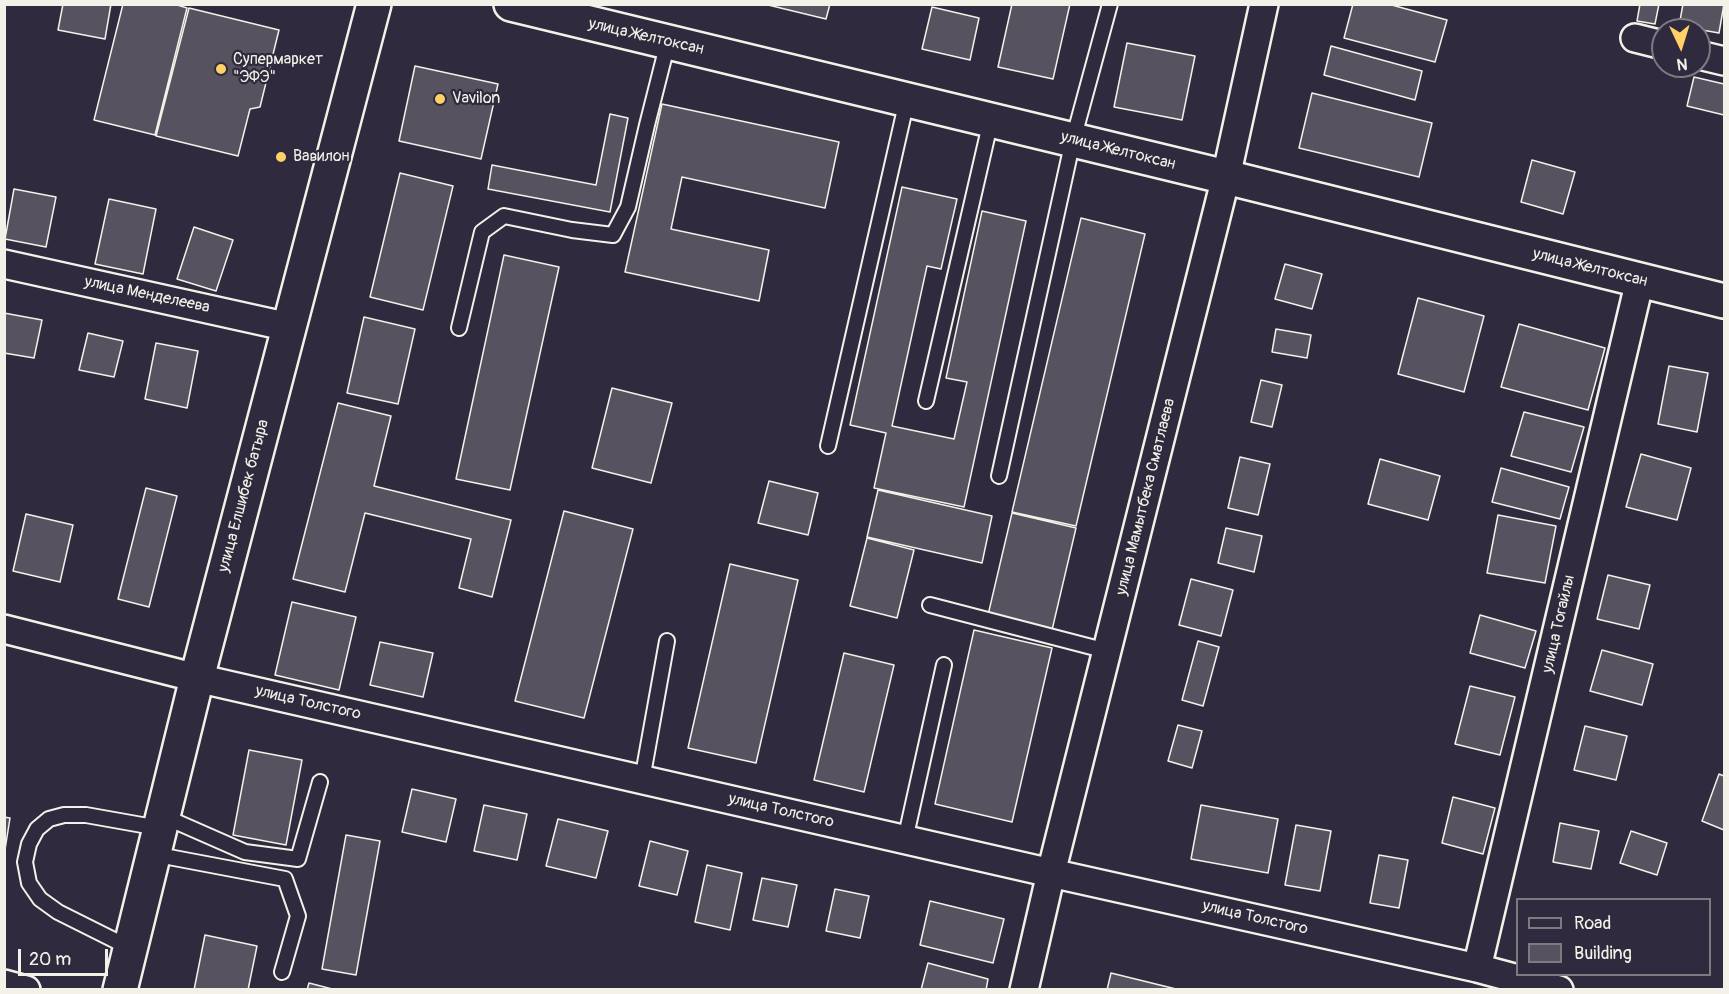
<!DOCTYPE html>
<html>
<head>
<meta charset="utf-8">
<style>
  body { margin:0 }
  #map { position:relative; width:1729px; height:994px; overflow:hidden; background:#2f2a3d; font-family:Pangolin,sans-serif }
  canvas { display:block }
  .frame { position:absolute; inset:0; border:6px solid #f4f1e8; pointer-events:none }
  .legend { position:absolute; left:1516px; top:898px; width:195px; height:78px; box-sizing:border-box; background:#2f2a3d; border:2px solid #7e7a81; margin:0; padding:8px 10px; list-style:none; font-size:18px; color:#f4f1e8 }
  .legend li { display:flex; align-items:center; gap:12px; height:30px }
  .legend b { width:30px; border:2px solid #7e7a81 }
  .north { position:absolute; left:1651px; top:18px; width:60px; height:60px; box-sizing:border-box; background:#2f2a3d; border:2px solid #7e7a81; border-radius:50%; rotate:176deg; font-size:16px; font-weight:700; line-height:24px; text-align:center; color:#f4f1e8 }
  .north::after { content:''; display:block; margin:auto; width:21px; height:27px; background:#ffd166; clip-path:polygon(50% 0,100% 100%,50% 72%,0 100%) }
  .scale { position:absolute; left:18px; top:949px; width:90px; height:27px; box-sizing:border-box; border:3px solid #f4f1e8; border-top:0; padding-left:8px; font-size:18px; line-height:21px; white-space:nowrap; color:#f4f1e8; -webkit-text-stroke:4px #2f2a3d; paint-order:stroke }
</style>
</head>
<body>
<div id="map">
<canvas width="1729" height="994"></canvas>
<div class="frame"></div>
<ul class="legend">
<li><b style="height:8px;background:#2f2a3d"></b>Road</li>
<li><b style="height:16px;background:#56525f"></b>Building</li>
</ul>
<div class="north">N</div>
<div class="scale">20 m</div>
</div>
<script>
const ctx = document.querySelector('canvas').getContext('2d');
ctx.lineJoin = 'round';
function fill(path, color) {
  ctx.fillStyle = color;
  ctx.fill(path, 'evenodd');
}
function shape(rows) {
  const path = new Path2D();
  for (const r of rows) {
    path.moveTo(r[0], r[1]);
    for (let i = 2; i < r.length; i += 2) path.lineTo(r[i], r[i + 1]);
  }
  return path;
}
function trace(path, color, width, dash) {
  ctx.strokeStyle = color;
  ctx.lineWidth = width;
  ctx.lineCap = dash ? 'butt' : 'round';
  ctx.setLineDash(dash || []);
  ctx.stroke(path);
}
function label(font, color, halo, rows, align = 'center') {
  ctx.font = font + ' Pangolin,sans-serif';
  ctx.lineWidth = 4.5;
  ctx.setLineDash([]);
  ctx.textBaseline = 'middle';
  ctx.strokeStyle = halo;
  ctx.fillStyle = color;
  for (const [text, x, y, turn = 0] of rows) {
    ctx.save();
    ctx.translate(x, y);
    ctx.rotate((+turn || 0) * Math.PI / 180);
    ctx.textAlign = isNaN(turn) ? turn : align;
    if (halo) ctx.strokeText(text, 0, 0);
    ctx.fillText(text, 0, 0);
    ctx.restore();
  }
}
const building = shape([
  [63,4,111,4,105,39,58,30,63,4],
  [123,4,174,4,187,8,155,135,94,120,123,4],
  [764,4,830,4,826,19,764,4],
  [1012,4,1070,4,1053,79,998,67,1012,4],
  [1353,4,1388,4,1447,20,1435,62,1344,38,1353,4],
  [1640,4,1659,4,1655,24,1637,21,1640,4],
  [1683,4,1724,4,1719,33,1679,26,1683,4],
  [932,7,979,18,970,60,922,49,932,7],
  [189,8,279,30,260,107,250,109,238,156,156,136,189,8],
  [1127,43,1195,56,1182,120,1114,107,1127,43],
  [1331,46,1422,71,1415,100,1324,75,1331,46],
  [415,66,498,84,481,159,399,141,415,66],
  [1694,77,1724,84,1724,115,1687,106,1694,77],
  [1312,93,1432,123,1419,177,1299,148,1312,93],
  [662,104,839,142,825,208,682,177,671,229,769,250,759,301,625,272,662,104],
  [610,114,628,118,610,212,488,189,492,165,596,185,610,114],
  [1532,160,1575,172,1563,214,1521,202,1532,160],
  [400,173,453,186,423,310,370,297,400,173],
  [902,187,957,199,941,269,927,266,892,426,954,439,967,382,946,378,982,211,1026,221,964,507,874,488,886,433,850,425,902,187],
  [14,189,56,197,46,247,5,239,14,189],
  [109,199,156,209,143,274,95,264,109,199],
  [1081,218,1145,234,1076,526,1012,512,1081,218],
  [194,227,233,240,216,291,177,279,194,227],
  [504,255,559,267,510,490,456,479,504,255],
  [1285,264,1322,274,1312,309,1275,299,1285,264],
  [1418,298,1484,316,1464,392,1398,374,1418,298],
  [4,313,42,320,34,358,4,353,4,313],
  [364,317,415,329,398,404,347,393,364,317],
  [1519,324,1605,348,1588,410,1501,387,1519,324],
  [1276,329,1311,335,1307,358,1272,352,1276,329],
  [88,333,123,341,114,377,79,370,88,333],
  [156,343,198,351,187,408,145,399,156,343],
  [1669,366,1708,373,1697,432,1658,424,1669,366],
  [1261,380,1282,385,1272,427,1251,422,1261,380],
  [612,388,672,403,651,483,592,468,612,388],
  [338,403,391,416,374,486,511,520,492,597,459,588,471,539,365,513,345,592,293,579,338,403],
  [1524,412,1584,427,1571,472,1511,456,1524,412],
  [1641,454,1691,468,1677,520,1626,507,1641,454],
  [1240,457,1270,464,1258,515,1228,508,1240,457],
  [1380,459,1440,476,1428,520,1368,504,1380,459],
  [1501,468,1569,487,1560,519,1492,502,1501,468],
  [769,481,818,493,808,535,758,523,769,481],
  [146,488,177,496,149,607,118,599,146,488],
  [878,490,992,516,982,563,867,537,878,490],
  [564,511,633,529,584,718,515,701,564,511],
  [1012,513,1076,528,1052,630,988,615,1012,513],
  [26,514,73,525,60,582,13,571,26,514],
  [1498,515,1556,526,1545,583,1487,573,1498,515],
  [1226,528,1262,536,1254,572,1218,563,1226,528],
  [867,538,914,550,897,618,850,606,867,538],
  [730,564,798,580,756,763,688,748,730,564],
  [1608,575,1650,585,1639,629,1597,619,1608,575],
  [1191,579,1233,590,1221,636,1179,625,1191,579],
  [292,602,356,617,339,690,275,675,292,602],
  [1480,615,1536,631,1525,668,1470,653,1480,615],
  [974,630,1052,648,1012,822,935,804,974,630],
  [1198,641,1219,647,1203,706,1182,700,1198,641],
  [380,642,433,653,423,697,370,685,380,642],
  [1602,650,1653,664,1642,705,1590,691,1602,650],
  [844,653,894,665,864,792,814,780,844,653],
  [1470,686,1515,697,1500,755,1455,744,1470,686],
  [1178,725,1202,731,1192,768,1168,761,1178,725],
  [1585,726,1627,736,1616,780,1574,770,1585,726],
  [249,750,302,760,286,845,233,835,249,750],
  [1719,774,1724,776,1724,830,1702,821,1719,774],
  [412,789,456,799,446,842,402,832,412,789],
  [1453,797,1495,808,1483,854,1442,843,1453,797],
  [484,805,527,814,517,860,474,851,484,805],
  [1201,805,1278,819,1268,873,1191,859,1201,805],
  [4,817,10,818,4,856,4,817],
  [558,819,608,831,596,878,546,866,558,819],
  [1560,823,1599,831,1591,869,1553,862,1560,823],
  [1296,825,1331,831,1320,891,1285,885,1296,825],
  [1631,831,1667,843,1657,875,1620,863,1631,831],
  [346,835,380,841,356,975,322,969,346,835],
  [650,841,688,851,677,895,639,886,650,841],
  [1379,855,1408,860,1399,908,1370,903,1379,855],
  [707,865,742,873,730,930,695,922,707,865],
  [762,878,797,885,788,927,753,920,762,878],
  [835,889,869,896,860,938,826,931,835,889],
  [930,901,1004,919,993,963,920,945,930,901],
  [205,935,257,946,248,990,194,990,205,935],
  [928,963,988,979,986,990,921,990,928,963],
  [1111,973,1180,990,1107,990,1111,973],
  [309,983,336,990,307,990,309,983]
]);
const service = shape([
  [459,328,482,232,504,216,572,230,613,235,628,207,647,125,668,42],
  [926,401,991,120],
  [828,446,907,100],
  [999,476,1073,140,1110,4],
  [930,605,1107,651],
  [642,780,667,641],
  [163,816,245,852,298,859,320,782],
  [905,840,944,665],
  [153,854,285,879,298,916,282,972],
  [130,948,58,912,40,899,29,883,25,862,29,844,37,829,49,819,64,815,86,815,159,828]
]);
const minor = shape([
  [1635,38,1663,45],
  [1699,55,1724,61],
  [4,264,289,327],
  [4,629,197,678,1051,873,1477,968,1559,990],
  [1477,968,1640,280],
  [4,984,26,990],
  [1024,990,1051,873,1226,177,1264,4]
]);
const tertiary = shape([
  [511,4,1226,177,1724,301]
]);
const secondary = shape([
  [120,990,197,678,374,4]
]);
const markers = [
  [221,69,6,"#ffd166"],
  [440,99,6,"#ffd166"],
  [281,157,6,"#ffd166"]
];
const streetNames = [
  ["улица Желтоксан",646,37,13],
  ["улица Желтоксан",1118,151,14],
  ["улица Желтоксан",1590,268,14],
  ["улица Менделеева",147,295,12],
  ["улица Елшибек батыра",244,496,-75],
  ["улица Мамытбека Сматлаева",1146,497,-76],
  ["улица Тогайлы",1559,624,-77],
  ["улица Толстого",308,703,13],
  ["улица Толстого",781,811,13],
  ["улица Толстого",1255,918,13]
];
const poiNames = [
  ["Супермаркет",233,60],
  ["\"ЭФЭ\"",233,78],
  ["Vavilon",452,99],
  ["Вавилон",293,157]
];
fill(building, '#56525f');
trace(building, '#f4f1e8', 1.5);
trace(service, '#f4f1e8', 18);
trace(minor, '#f4f1e8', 32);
trace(tertiary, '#f4f1e8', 38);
trace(secondary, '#f4f1e8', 38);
trace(service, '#2f2a3d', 14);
trace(minor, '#2f2a3d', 27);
trace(tertiary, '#2f2a3d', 33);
trace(secondary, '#2f2a3d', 33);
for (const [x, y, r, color] of markers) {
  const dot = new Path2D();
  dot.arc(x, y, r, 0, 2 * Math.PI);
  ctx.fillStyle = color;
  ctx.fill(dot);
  trace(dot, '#2f2a3d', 2);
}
label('16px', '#f4f1e8', '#2f2a3d', streetNames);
label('16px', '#f4f1e8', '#2f2a3d', poiNames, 'left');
</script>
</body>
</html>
